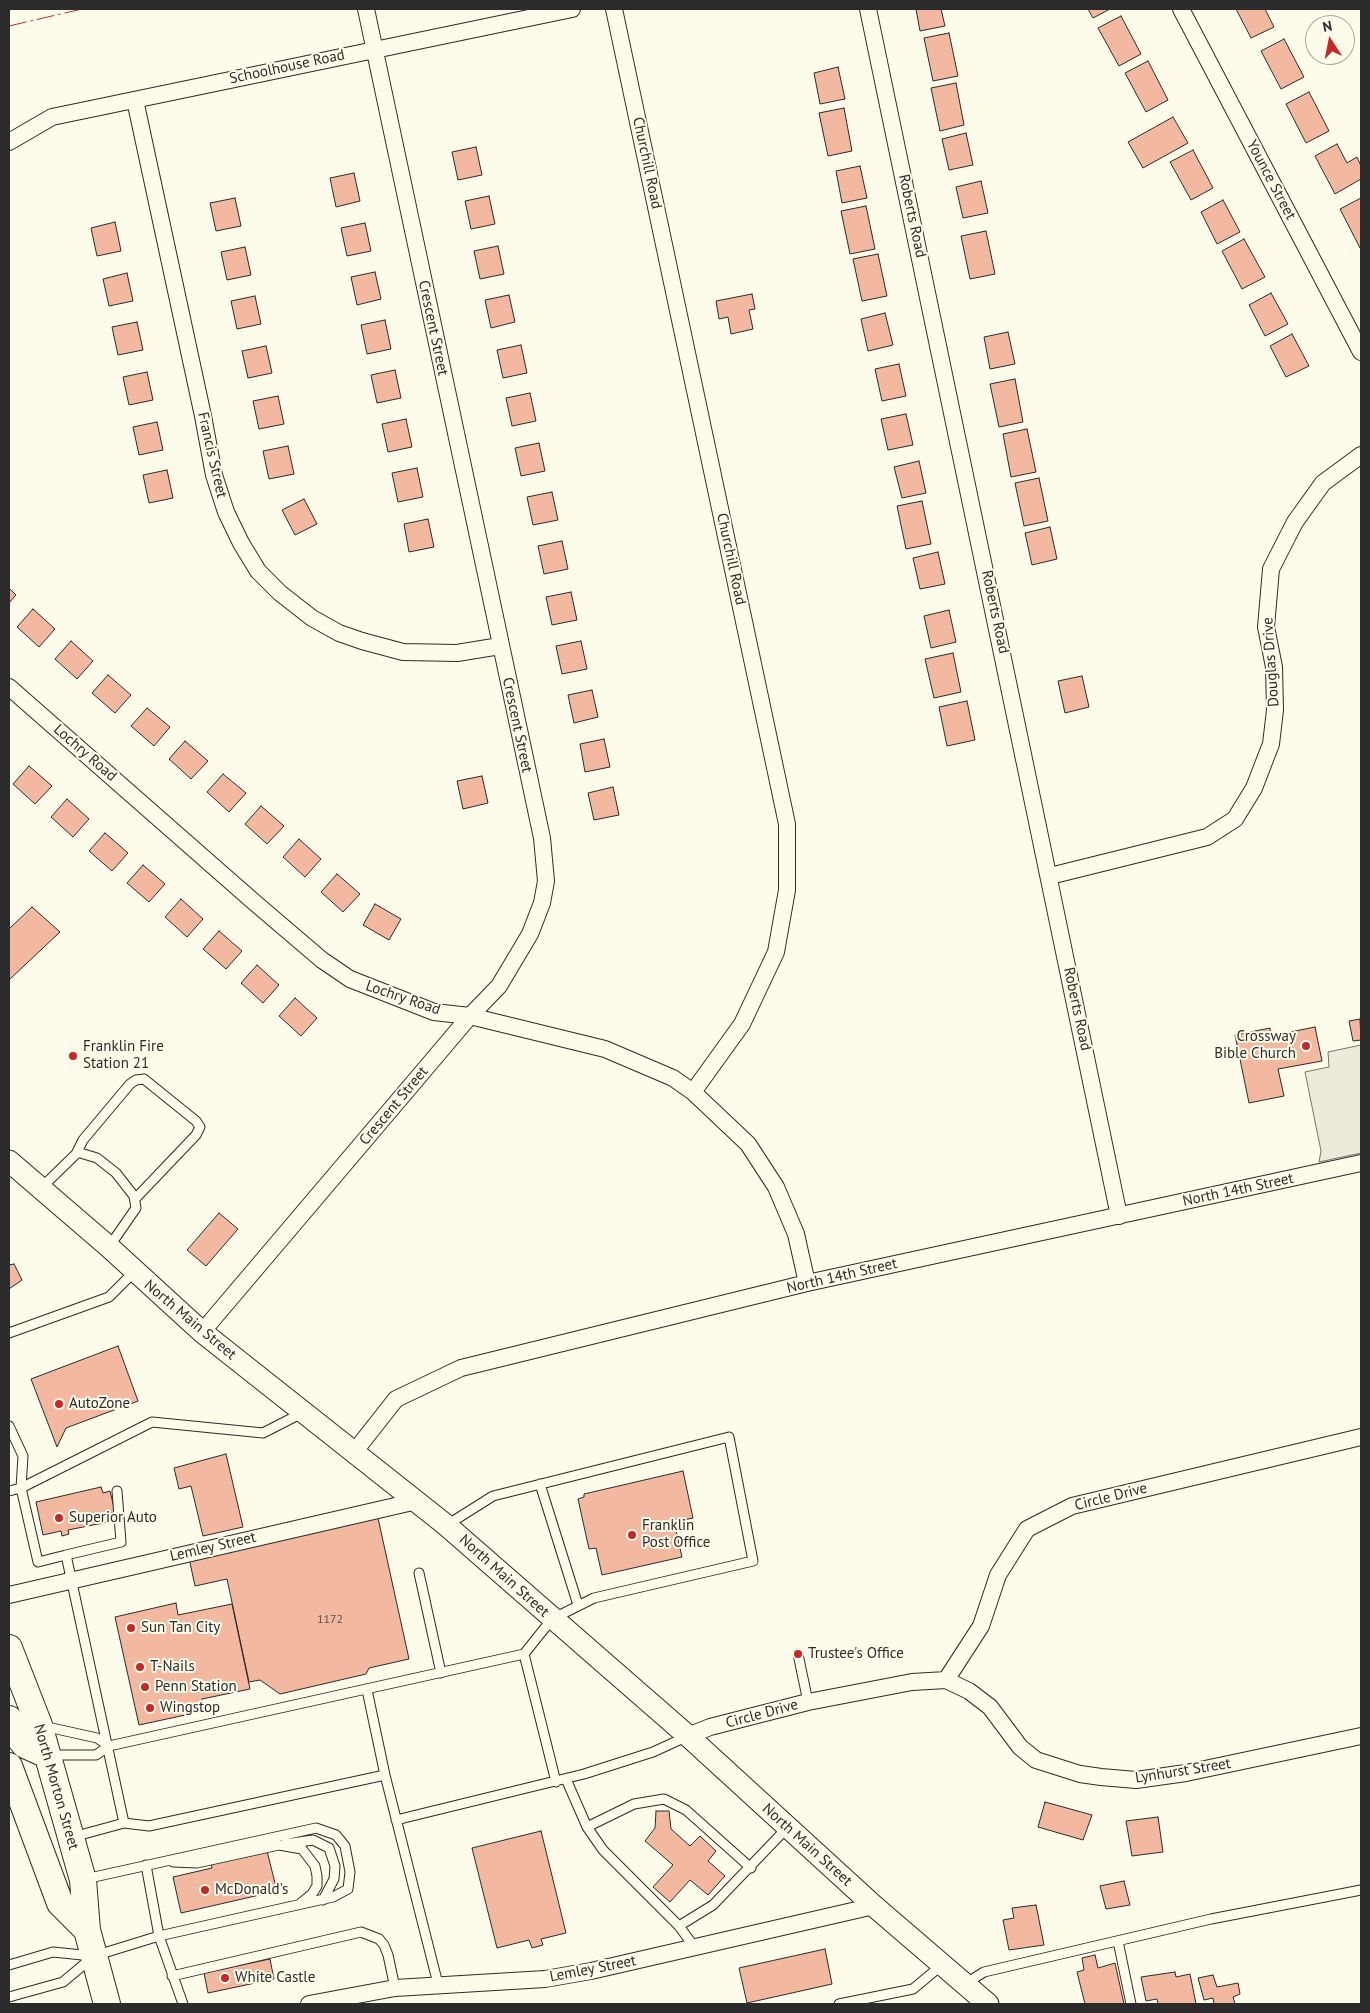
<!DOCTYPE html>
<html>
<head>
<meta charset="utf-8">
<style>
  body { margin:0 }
  #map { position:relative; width:1370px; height:2013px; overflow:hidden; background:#fdfbea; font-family:"PT Sans",sans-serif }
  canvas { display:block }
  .frame { position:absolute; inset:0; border:10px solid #2b2b2b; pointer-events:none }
  .north { position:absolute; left:1305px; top:15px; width:50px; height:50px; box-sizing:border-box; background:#fdfbea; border:1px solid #a9a89e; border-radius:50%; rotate:349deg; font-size:14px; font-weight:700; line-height:20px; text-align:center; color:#2b2b2b }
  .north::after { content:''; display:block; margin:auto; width:18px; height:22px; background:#c62828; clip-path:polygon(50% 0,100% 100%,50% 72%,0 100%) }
</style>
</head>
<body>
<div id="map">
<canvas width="1370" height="2013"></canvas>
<div class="frame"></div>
<div class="north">N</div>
</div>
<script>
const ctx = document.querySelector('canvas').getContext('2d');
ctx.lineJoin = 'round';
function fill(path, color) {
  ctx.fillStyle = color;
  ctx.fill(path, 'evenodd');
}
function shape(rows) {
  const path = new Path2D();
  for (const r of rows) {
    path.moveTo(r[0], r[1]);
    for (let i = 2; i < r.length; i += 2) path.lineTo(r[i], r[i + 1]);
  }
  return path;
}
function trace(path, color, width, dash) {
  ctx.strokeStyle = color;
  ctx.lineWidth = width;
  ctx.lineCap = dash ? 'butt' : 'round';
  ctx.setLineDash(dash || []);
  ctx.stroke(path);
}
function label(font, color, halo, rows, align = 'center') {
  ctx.font = font + ' "PT Sans",sans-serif';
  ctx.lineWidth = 4;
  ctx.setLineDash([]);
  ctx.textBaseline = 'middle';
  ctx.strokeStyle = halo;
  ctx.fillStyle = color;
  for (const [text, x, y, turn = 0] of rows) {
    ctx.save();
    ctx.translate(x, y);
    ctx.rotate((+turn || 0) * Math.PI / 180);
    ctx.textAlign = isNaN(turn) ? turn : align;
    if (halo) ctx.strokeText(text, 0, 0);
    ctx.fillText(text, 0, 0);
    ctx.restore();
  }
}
const parking = shape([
  [1361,1045,1361,1153,1319,1162,1321,1151,1305,1072,1329,1067,1328,1052,1361,1045]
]);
const building = shape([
  [916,9,941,9,945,26,920,31,916,9],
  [1088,9,1110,9,1093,18,1088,9],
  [1236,9,1265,9,1274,27,1251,38,1236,9],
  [1121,16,1141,54,1119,66,1098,28,1121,16],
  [949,33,958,76,933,81,924,38,949,33],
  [1284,39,1304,77,1281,89,1261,51,1284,39],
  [1148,61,1168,100,1146,112,1125,73,1148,61],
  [838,67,845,99,820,104,814,73,838,67],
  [956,83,964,125,940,131,931,88,956,83],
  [1309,92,1329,131,1306,143,1286,104,1309,92],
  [844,108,852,151,828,156,819,113,844,108],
  [1173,117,1188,143,1143,168,1128,142,1173,117],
  [966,133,973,165,949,170,942,139,966,133],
  [1337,144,1347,163,1357,157,1361,166,1361,179,1335,194,1315,156,1337,144],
  [476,147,482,175,458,180,452,152,476,147],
  [1193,150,1213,188,1191,200,1170,162,1193,150],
  [860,166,867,198,842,203,836,171,860,166],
  [354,173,360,201,336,207,330,178,354,173],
  [981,181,988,213,963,218,956,187,981,181],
  [489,196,495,224,471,229,465,201,489,196],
  [235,198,241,226,216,231,210,203,235,198],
  [1361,198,1361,247,1360,248,1340,209,1361,198],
  [1223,200,1240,232,1217,244,1201,212,1223,200],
  [866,206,875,249,850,254,841,211,866,206],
  [115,222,121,251,97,256,91,228,115,222],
  [365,223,371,251,347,256,341,228,365,223],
  [986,231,995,274,970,279,961,236,986,231],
  [1244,239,1265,277,1242,289,1222,251,1244,239],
  [498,246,504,274,480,279,474,251,498,246],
  [245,247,251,275,227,280,221,252,245,247],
  [878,254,887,296,862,301,853,259,878,254],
  [375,272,381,299,357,305,351,277,375,272],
  [127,273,133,301,109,306,103,279,127,273],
  [1271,293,1288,324,1265,336,1249,305,1271,293],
  [752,294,755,309,749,310,753,329,731,334,728,317,719,319,716,301,752,294],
  [509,295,515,322,491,328,485,300,509,295],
  [255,296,261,324,237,329,231,301,255,296],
  [885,313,893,345,868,351,861,319,885,313],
  [385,320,391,349,367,354,361,325,385,320],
  [137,322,143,350,118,355,112,327,137,322],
  [1008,332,1015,364,990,369,984,337,1008,332],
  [1292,334,1309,366,1286,377,1270,346,1292,334],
  [521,345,527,373,503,378,497,350,521,345],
  [266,346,272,373,248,378,242,351,266,346],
  [899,364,906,396,882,401,875,369,899,364],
  [395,370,401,398,377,403,371,375,395,370],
  [147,372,153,400,129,405,123,377,147,372],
  [1015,379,1023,422,999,427,990,384,1015,379],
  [530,393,536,421,512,426,506,398,530,393],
  [278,396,284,424,259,429,253,401,278,396],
  [906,414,913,445,888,450,881,419,906,414],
  [406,419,412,447,388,452,382,424,406,419],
  [157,422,163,450,139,455,133,427,157,422],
  [1027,429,1036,472,1011,477,1003,434,1027,429],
  [539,443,545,471,521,476,515,448,539,443],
  [288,446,294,474,269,479,263,451,288,446],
  [919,461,926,493,902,498,894,467,919,461],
  [417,468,423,497,398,502,392,473,417,468],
  [167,470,173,498,149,503,143,475,167,470],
  [1039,478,1048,521,1024,526,1015,483,1039,478],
  [552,492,558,520,533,525,527,497,552,492],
  [304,499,317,524,295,535,282,510,304,499],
  [922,501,931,544,906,549,897,506,922,501],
  [428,519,434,547,409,552,404,524,428,519],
  [1050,527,1057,559,1032,565,1025,533,1050,527],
  [562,541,568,569,544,574,538,546,562,541],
  [938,552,945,584,920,589,913,558,938,552],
  [9,588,16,595,9,603,9,588],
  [571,592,577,620,552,625,546,597,571,592],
  [33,609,55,629,39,647,17,627,33,609],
  [949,610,956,642,931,648,924,616,949,610],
  [71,641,93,661,77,679,55,659,71,641],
  [581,641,587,669,562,674,556,646,581,641],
  [953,653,961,692,934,698,925,659,953,653],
  [108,675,131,695,115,713,92,693,108,675],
  [1082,676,1089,707,1065,713,1058,681,1082,676],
  [592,690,598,717,574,723,568,695,592,690],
  [967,701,975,740,947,746,939,707,967,701],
  [147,708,170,727,154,746,131,726,147,708],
  [604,739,610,767,585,772,580,744,604,739],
  [185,741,208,761,191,779,169,759,185,741],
  [29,766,52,786,35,804,13,784,29,766],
  [223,774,246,793,229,812,207,792,223,774],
  [482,776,488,803,463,809,457,781,482,776],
  [613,787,619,815,594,820,588,793,613,787],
  [67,799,89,819,73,837,51,817,67,799],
  [261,806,284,826,267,844,245,824,261,806],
  [105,833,128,853,112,871,89,851,105,833],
  [299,839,321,859,305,877,283,857,299,839],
  [143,865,165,884,149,902,127,883,143,865],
  [337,874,360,894,343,912,321,892,337,874],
  [181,899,203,919,187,937,165,917,181,899],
  [375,904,401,919,389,940,363,925,375,904],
  [32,907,60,932,9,980,9,929,32,907],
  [219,931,242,951,226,969,203,949,219,931],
  [257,965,279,985,263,1003,241,983,257,965],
  [295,998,317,1018,301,1036,279,1016,295,998],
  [1360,1019,1361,1040,1353,1041,1349,1021,1360,1019],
  [1315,1027,1322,1061,1278,1069,1284,1096,1249,1103,1235,1035,1270,1028,1271,1036,1315,1027],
  [219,1213,238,1229,206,1266,187,1250,219,1213],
  [14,1264,22,1280,9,1289,9,1265,14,1264],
  [118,1346,138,1401,66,1428,57,1447,31,1379,118,1346],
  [226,1454,243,1527,203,1536,191,1486,179,1489,174,1468,226,1454],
  [683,1471,693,1518,674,1522,682,1557,602,1575,596,1548,589,1549,578,1499,584,1497,584,1494,683,1471],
  [101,1487,103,1493,110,1491,115,1512,107,1514,108,1522,68,1530,69,1534,62,1536,61,1531,43,1535,36,1502,101,1487],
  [378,1518,409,1659,369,1668,366,1674,280,1694,260,1680,249,1682,227,1579,195,1586,189,1558,378,1518],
  [176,1603,178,1615,232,1604,250,1689,202,1699,204,1711,139,1725,115,1617,176,1603],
  [1045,1802,1092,1815,1083,1840,1038,1827,1045,1802],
  [656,1811,669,1811,671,1829,690,1846,700,1836,716,1851,708,1861,725,1876,708,1895,690,1880,670,1902,653,1887,673,1865,645,1841,655,1828,656,1811],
  [1158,1817,1163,1852,1132,1856,1126,1821,1158,1817],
  [541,1831,566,1933,541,1939,543,1945,532,1948,529,1940,497,1948,472,1848,541,1831],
  [267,1851,277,1891,181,1913,173,1877,212,1868,211,1863,267,1851],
  [1124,1881,1130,1905,1106,1909,1100,1886,1124,1881],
  [1036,1905,1044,1945,1009,1950,1003,1920,1014,1918,1012,1908,1036,1905],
  [825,1949,832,1984,747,2003,739,1968,825,1949],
  [1095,1955,1098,1968,1115,1963,1124,2004,1085,2004,1077,1972,1084,1970,1082,1958,1095,1955],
  [270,1959,274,1979,208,1993,204,1973,270,1959],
  [1175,1972,1176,1977,1190,1974,1196,2004,1158,2004,1157,1999,1146,2001,1141,1977,1175,1972],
  [1213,1975,1217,1987,1238,1983,1240,1994,1233,1997,1235,2004,1214,2004,1213,1998,1204,2000,1198,1978,1213,1975]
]);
const service = shape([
  [77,1152,97,1158,116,1173,134,1196,136,1208,109,1247],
  [41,1188,76,1154,83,1140,130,1084,136,1080,144,1079,196,1121,200,1127,196,1135,135,1199],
  [9,1333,109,1297,134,1272],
  [9,1426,23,1456,21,1488,38,1562,66,1555],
  [540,1484,578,1605],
  [9,1491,21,1488,152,1422,263,1433,302,1413],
  [419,1573,441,1673],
  [524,1654,556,1782],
  [798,1654,808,1702],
  [367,1690,385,1775],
  [43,1726,97,1738,109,1746],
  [50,1755,96,1755,109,1746,524,1654,552,1619,594,1598,753,1561,729,1437,493,1496,447,1525],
  [566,1779,587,1827,603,1850,679,1926,695,1948],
  [396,1820,584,1774,653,1752,688,1736],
  [124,1823,149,1826,385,1775,438,1984],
  [587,1827,634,1804,664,1799,686,1810,751,1868],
  [73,1837,124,1823,66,1555,121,1542,117,1491],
  [285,1844,313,1840,329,1848,335,1866,334,1879,323,1900],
  [173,1862,197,1863,279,1845,302,1849,315,1866,317,1876,317,1886,312,1894,301,1903],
  [146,1865,159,1936,183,2004],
  [679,1926,713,1905,787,1828],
  [1118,1941,1131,2004],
  [9,1965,53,1952,92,1956],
  [172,1976,361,1932,379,1939,384,1945,388,1955,395,1988],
  [965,1984,984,1972,1211,1919,1361,1890],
  [9,1997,63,1982,94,1956,159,1936,333,1897,348,1889,350,1872,345,1846,336,1835,316,1828,85,1879],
  [839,2004,913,1989,943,1964]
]);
const minor = shape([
  [614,9,787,824,787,890,776,952,742,1024,693,1092],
  [868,9,1119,1216],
  [1181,9,1361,352],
  [135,100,203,416,214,475,226,512,241,543,258,571,280,593,312,618,339,633,362,641,403,652,457,653,500,646],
  [9,142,52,117,572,9],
  [9,687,254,902,322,960,350,979,434,1012,470,1016,605,1049,673,1078,693,1092,748,1144,776,1187,796,1234,807,1283],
  [1050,876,1207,837,1235,819,1254,788,1271,744,1275,710,1274,667,1266,627,1271,569,1295,522,1323,483,1361,455],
  [202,1332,470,1016,499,986,530,934,542,903,546,881,542,838,366,9],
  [355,1451,396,1399,461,1368,807,1283,1361,1163],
  [9,1595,417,1501],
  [946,1680,981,1626,998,1575,1027,1529,1072,1506,1361,1437],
  [688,1736,710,1727,808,1702,912,1682,946,1680,969,1691,990,1707,1020,1747,1036,1760,1080,1774,1101,1777,1136,1780,1186,1773,1361,1736],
  [309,2004,395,1988,545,1979,591,1971,874,1906]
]);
const tertiary = shape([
  [9,1161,109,1247,202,1332,446,1525,688,1736,874,1906,988,2004]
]);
const primary = shape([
  [9,1648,39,1725,83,1880,87,1930,107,2004],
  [9,1719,14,1732,25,1745,47,1755],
  [9,1766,60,1903,87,1930]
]);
const power = shape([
  [9,26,82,9]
]);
const markers = [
  [1306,1046,5,"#c62828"],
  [73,1056,5,"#c62828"],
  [59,1404,5,"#c62828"],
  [59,1518,5,"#c62828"],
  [632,1535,5,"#c62828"],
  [131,1628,5,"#c62828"],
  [798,1654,5,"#c62828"],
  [140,1667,5,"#c62828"],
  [145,1687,5,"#c62828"],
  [150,1708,5,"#c62828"],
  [205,1890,5,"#c62828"],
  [225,1978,5,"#c62828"]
];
const numberNames = [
  ["1172",330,1620]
];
const streetNames = [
  ["Schoolhouse Road",287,67,-12],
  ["Churchill Road",647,163,78],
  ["Younce Street",1271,180,62],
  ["Roberts Road",912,216,78],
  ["Crescent Street",433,328,78],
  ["Francis Street",212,455,77],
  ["Churchill Road",731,559,78],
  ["Roberts Road",995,612,78],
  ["Douglas Drive",1271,662,-94],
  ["Crescent Street",517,725,78],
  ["Lochry Road",85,753,41],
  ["Lochry Road",403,998,19],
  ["Roberts Road",1077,1009,78],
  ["Crescent Street",394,1106,-50],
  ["North 14th Street",1238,1190,-12],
  ["North 14th Street",842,1276,-13],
  ["North Main Street",190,1320,40],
  ["Circle Drive",1111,1497,-14],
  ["Lemley Street",213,1547,-13],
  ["North Main Street",504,1576,42],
  ["Circle Drive",762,1714,-15],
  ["Lynhurst Street",1183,1771,-9],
  ["North Morton Street",56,1787,74],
  ["North Main Street",807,1845,42],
  ["Lemley Street",593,1969,-11]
];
const poiNames = [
  ["Crossway",1296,1037,"right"],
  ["Bible Church",1296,1054,"right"],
  ["Franklin Fire",83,1047],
  ["Station 21",83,1064],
  ["AutoZone",69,1404],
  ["Superior Auto",69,1518],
  ["Franklin",642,1526],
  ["Post Office",642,1543],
  ["Sun Tan City",141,1628],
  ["Trustee's Office",808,1654],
  ["T-Nails",150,1667],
  ["Penn Station",155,1687],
  ["Wingstop",160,1708],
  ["McDonald's",215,1890],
  ["White Castle",235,1978]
];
fill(parking, '#eceadb');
trace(parking, '#74746e', 1);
fill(building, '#f2b8a0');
trace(building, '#2b2b2b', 1);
trace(service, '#2b2b2b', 11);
trace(minor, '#2b2b2b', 18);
trace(tertiary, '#2b2b2b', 23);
trace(primary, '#2b2b2b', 28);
trace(service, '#fdfbea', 9);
trace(minor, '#fdfbea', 16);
trace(tertiary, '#fdfbea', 21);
trace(primary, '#fdfbea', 26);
trace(power, '#c62828', 1, [18, 4, 2.5, 4]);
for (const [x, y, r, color] of markers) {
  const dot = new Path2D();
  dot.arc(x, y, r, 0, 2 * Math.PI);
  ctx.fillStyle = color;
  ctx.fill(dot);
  trace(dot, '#fdfbea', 2);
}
label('12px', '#5d4e48', null, numberNames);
label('15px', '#2b2b2b', '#fdfbea', streetNames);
label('15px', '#2b2b2b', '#fdfbea', poiNames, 'left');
</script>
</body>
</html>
